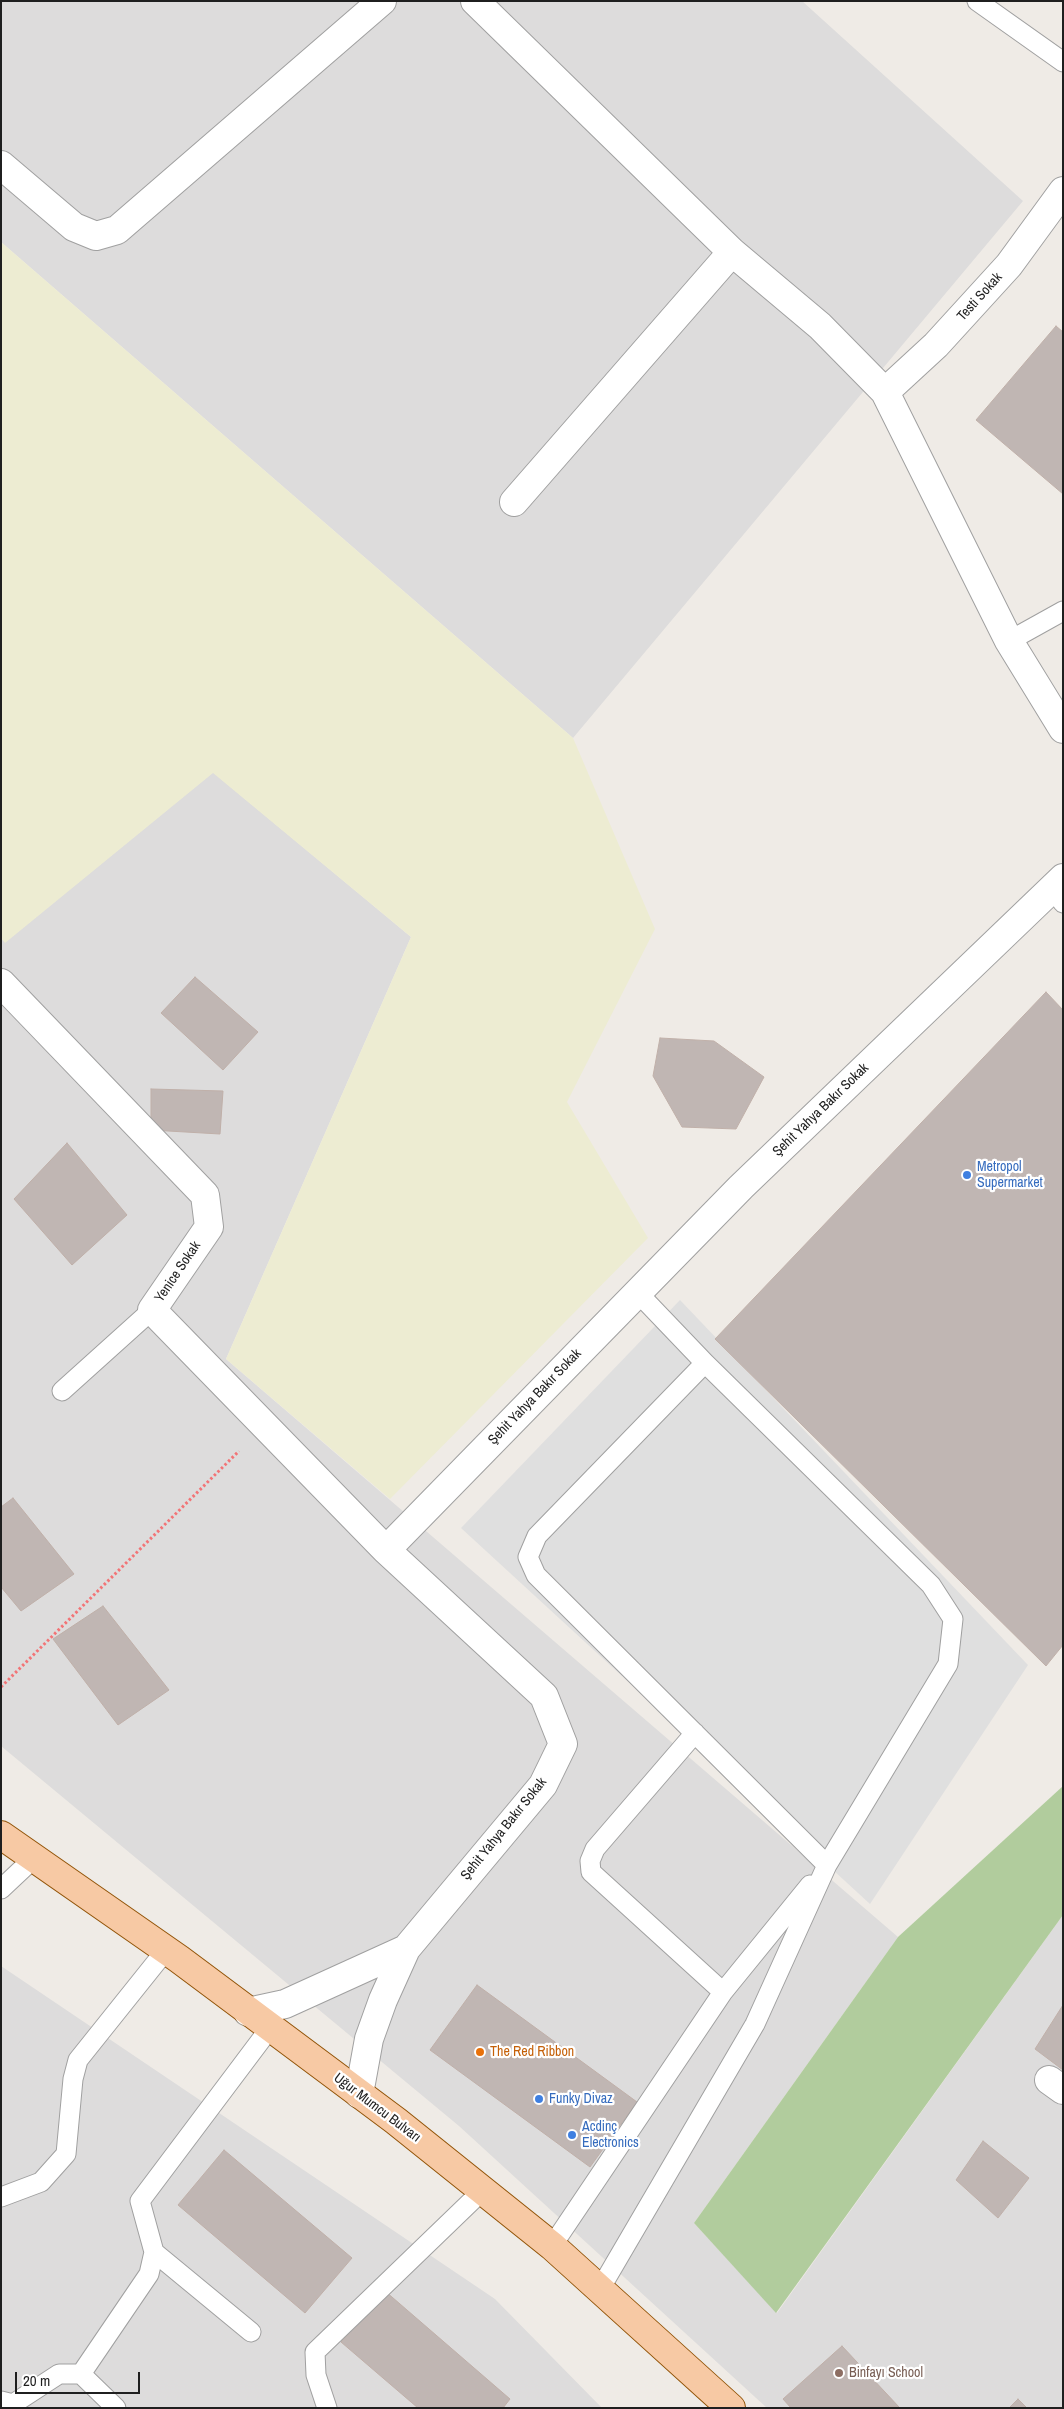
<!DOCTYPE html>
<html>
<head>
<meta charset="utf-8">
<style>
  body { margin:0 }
  #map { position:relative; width:1064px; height:2409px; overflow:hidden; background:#efebe6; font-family:"Archivo Narrow",sans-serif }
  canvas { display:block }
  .frame { position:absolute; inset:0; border:2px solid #1f1f1f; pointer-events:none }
  .scale { position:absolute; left:15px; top:2372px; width:125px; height:22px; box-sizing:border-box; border:2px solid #1f1f1f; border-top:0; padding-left:6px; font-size:15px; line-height:18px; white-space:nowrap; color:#1f1f1f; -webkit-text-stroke:4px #fff; paint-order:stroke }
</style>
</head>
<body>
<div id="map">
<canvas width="1064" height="2409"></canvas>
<div class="frame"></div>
<div class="scale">20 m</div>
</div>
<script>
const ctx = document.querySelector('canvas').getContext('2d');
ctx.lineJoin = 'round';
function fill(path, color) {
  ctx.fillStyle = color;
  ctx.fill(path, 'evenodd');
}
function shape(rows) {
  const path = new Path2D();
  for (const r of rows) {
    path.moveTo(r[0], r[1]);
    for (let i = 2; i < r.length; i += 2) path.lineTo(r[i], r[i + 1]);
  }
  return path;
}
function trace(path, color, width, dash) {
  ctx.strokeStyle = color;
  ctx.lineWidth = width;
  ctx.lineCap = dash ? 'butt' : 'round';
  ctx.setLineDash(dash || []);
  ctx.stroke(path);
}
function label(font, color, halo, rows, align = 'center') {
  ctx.font = font + ' "Archivo Narrow",sans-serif';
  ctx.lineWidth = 4.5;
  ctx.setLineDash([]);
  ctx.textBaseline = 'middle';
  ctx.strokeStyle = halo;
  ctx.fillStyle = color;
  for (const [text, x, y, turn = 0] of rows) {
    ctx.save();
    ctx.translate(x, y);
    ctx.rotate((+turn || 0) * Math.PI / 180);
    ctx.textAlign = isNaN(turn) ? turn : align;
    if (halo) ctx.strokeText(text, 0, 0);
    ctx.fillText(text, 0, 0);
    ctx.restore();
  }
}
const residential = shape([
  [1,1,802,1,1023,201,573,738,1,242],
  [213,772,411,937,226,1359,898,1937,694,2223,777,2313,1063,1915,1063,2408,767,2408,459,2126,1,1746,1,938,5,942],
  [1,1966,495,2299,602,2408,1,2408]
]);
const farmland = shape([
  [1,242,573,738,655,929,567,1102,648,1238,390,1499,226,1359,411,937,213,773,5,943,1,938]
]);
const forest = shape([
  [1063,1786,1063,1915,776,2313,694,2223,898,1937]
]);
const parking = shape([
  [680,1300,1028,1665,870,1904,461,1528]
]);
const building = shape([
  [1056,326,1063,332,1063,494,976,420,1056,326],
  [195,977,258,1032,223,1070,161,1013,195,977],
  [1046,992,1063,1010,1063,1645,1046,1666,715,1339,1046,992],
  [660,1038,714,1041,764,1077,736,1129,682,1127,653,1076,660,1038],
  [151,1089,223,1091,220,1134,151,1130,151,1089],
  [67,1143,127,1215,72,1265,14,1199,67,1143],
  [13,1498,74,1574,21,1611,1,1587,1,1507,13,1498],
  [103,1606,169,1690,118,1725,53,1639,103,1606],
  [477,1985,637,2102,590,2167,430,2050,477,1985],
  [1063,2005,1063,2070,1035,2049,1063,2005],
  [983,2141,1029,2178,998,2218,956,2180,983,2141],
  [224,2150,352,2258,305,2313,178,2205,224,2150],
  [385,2291,510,2399,503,2408,418,2408,341,2342,385,2291],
  [842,2346,899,2407,791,2408,783,2399,842,2346],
  [1018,2399,1027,2408,1009,2408,1018,2399]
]);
const path = shape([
  [1,1687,239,1451]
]);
const service = shape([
  [977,1,1063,62],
  [1009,641,1063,611],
  [1053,888,1063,903],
  [638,1293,705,1363],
  [62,1391,152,1310],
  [695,1733,595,1849,590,1861,591,1872,723,1992],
  [1,1889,34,1858],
  [1,2197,41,2182,66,2154,73,2079,78,2060,166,1950],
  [552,2246,723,1992,810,1885],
  [154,2252,251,2332],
  [600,2289,755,2024,827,1865,948,1664,953,1619,931,1585,705,1363,537,1536,528,1557,536,1575,827,1865],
  [81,2374,149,2274,154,2252,140,2201,270,2028],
  [1,2401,13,2404,59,2374,81,2374,116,2408],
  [327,2408,316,2375,315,2352,482,2191]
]);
const minor = shape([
  [475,1,732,252,820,326,885,392,1009,641,1063,729],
  [1,165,74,227,96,236,117,230,382,1],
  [885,392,936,345,1009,265,1063,191],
  [514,502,732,252],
  [1,983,205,1195,209,1227,152,1310,386,1550,544,1696,563,1744,543,1785,406,1949,383,2000,369,2039,359,2094],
  [386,1550,741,1187,1063,878],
  [248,2012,285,2004,406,1949],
  [1049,2080,1063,2090]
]);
const primary = shape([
  [1,1835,179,1959,396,2121,552,2246,731,2408]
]);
const markers = [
  [967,1175,5,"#3f7fe0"],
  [480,2052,5,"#e8710a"],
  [539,2099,5,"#3f7fe0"],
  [572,2135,5,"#3f7fe0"],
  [839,2373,5,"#8d6e63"]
];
const streetNames = [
  ["Testi Sokak",980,297,-48],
  ["Şehit Yahya Bakır Sokak",821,1110,-44],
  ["Yenice Sokak",178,1272,-56],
  ["Şehit Yahya Bakır Sokak",535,1397,-46],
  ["Şehit Yahya Bakır Sokak",504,1829,-51],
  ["Uğur Mumcu Bulvarı",377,2108,37]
];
const shopNames = [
  ["Metropol",977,1167],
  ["Supermarket",977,1183],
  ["Funky Divaz",549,2099],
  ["Acdinç",582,2127],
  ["Electronics",582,2143]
];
const foodNames = [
  ["The Red Ribbon",490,2052]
];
const educationNames = [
  ["Binfayı School",849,2373]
];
fill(residential, '#dddcdc');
fill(farmland, '#edecd2');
fill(forest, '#b1cc9d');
fill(parking, '#dfdfdf');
fill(building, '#c0b6b3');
trace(building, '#c0b0a9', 1);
trace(service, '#a0a0a0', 21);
trace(minor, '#a0a0a0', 30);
trace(primary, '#925408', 30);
trace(path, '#f27476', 3, [2.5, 2.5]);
trace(service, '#fff', 19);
trace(minor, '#fff', 28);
trace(primary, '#f7c9a4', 28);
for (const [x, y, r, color] of markers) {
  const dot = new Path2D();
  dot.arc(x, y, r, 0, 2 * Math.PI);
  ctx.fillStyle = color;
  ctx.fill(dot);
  trace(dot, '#fff', 2);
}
label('14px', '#1f1f1f', '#fff', streetNames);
label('14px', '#366cbe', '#fff', shopNames, 'left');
label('14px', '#c56008', '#fff', foodNames, 'left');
label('14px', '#785e54', '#fff', educationNames, 'left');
</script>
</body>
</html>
